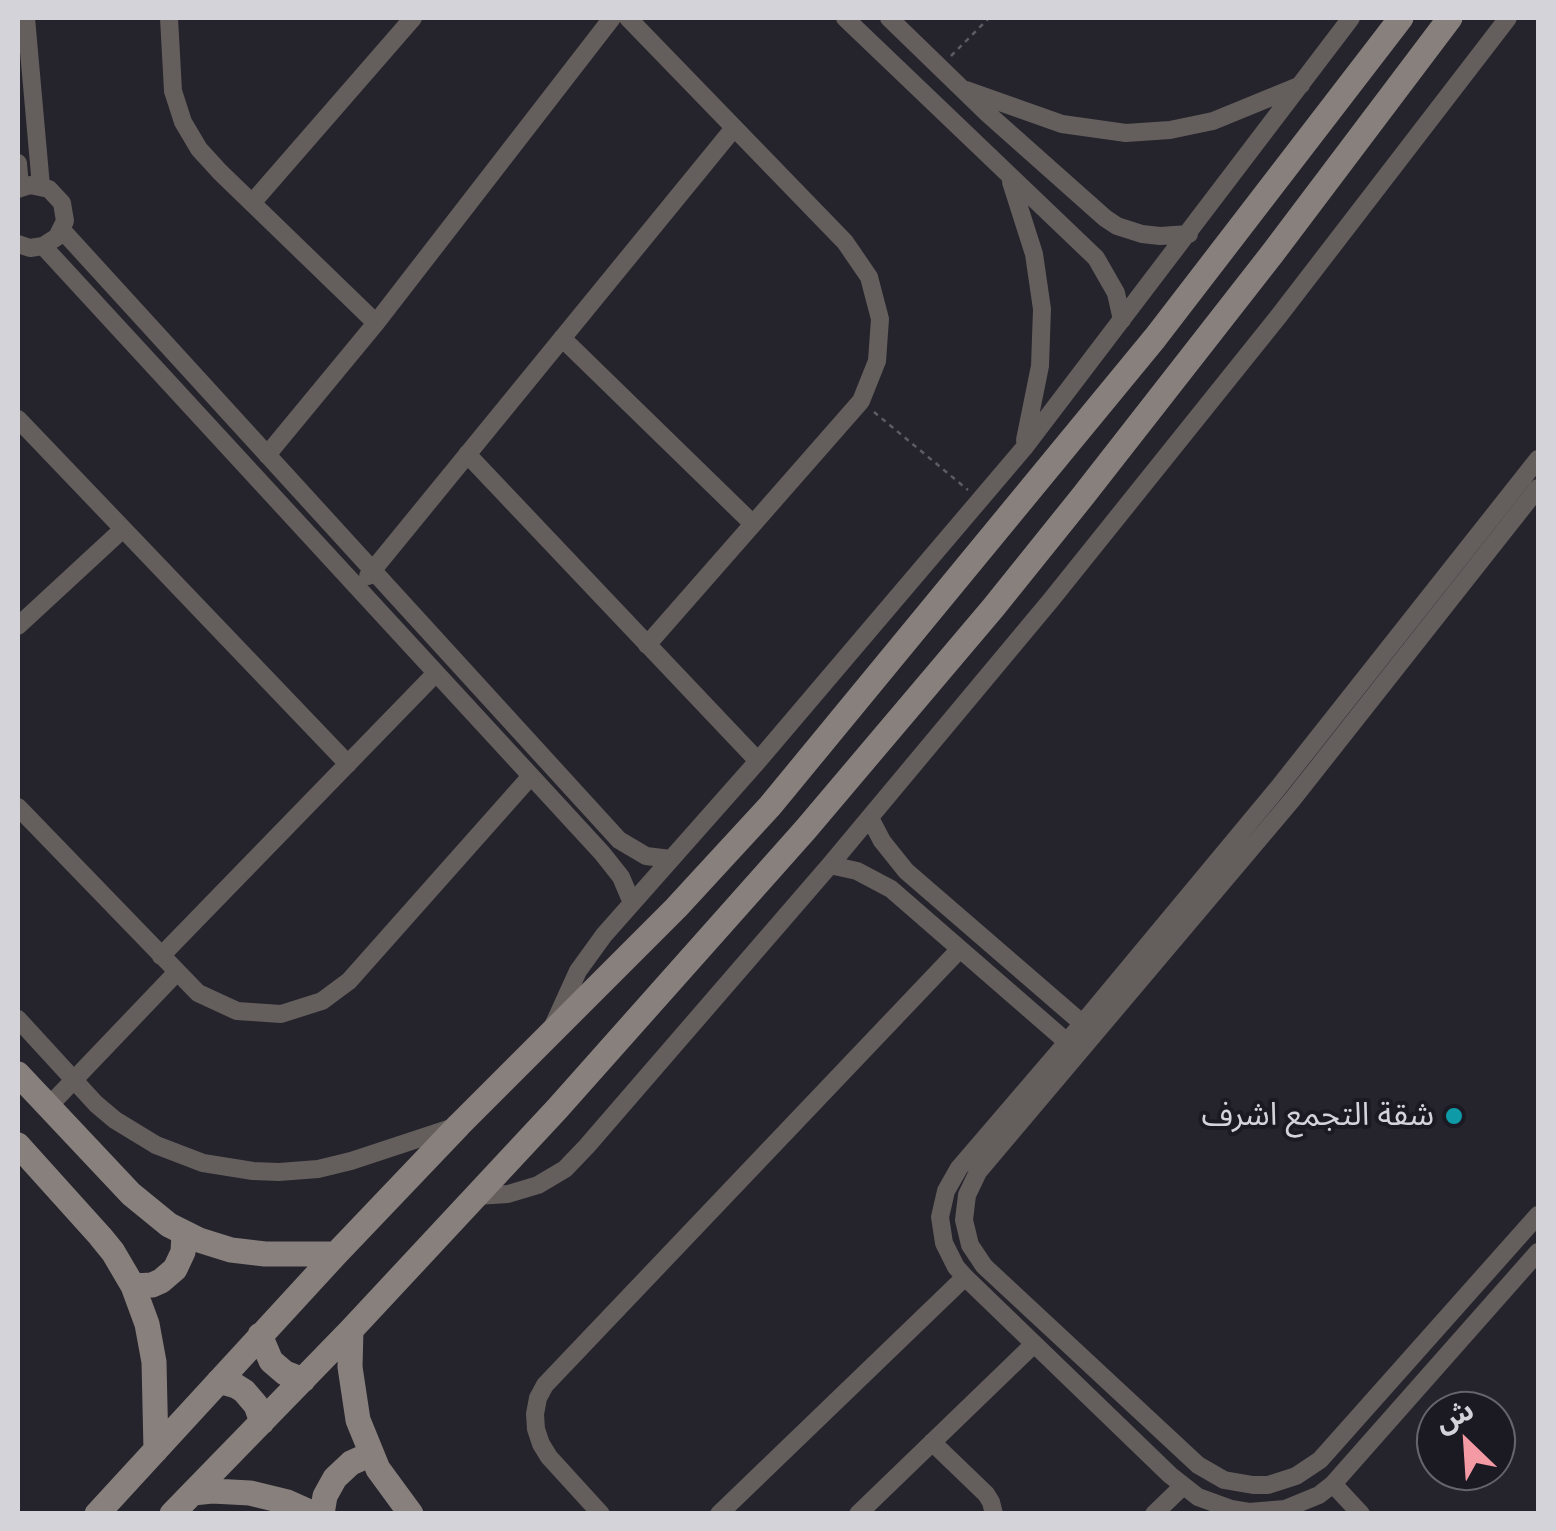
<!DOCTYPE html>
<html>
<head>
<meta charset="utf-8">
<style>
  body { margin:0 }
  #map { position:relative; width:1556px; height:1531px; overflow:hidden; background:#25232c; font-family:"Space Grotesk","Noto Sans Arabic",sans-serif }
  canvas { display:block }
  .frame { position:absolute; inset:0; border:20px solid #d4d3d9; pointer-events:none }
  .north { position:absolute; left:1416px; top:1391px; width:100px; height:100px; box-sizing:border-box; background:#1b1922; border:2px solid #65636b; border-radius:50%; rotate:335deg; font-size:28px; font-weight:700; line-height:40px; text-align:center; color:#d4d3d9 }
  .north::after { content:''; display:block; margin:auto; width:35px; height:45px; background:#f49aa5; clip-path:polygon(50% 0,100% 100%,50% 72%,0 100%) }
</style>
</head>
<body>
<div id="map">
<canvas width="1556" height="1531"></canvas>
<div class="frame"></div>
<div class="north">ش</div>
</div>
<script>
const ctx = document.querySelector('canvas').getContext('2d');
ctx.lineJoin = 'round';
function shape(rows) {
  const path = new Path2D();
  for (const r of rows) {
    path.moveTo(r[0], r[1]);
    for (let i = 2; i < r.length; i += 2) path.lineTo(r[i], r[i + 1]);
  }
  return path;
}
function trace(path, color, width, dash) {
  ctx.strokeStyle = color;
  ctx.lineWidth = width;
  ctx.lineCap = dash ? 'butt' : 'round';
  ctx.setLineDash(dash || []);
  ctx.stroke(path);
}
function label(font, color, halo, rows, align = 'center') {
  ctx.font = font + ' "Space Grotesk","Noto Sans Arabic",sans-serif';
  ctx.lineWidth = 8;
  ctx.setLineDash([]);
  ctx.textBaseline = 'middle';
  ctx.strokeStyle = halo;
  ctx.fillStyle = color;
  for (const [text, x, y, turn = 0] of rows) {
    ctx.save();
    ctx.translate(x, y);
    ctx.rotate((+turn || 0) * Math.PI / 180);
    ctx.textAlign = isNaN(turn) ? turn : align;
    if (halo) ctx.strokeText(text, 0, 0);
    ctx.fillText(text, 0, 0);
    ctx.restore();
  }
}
const path = shape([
  [951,56,989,18],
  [874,412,968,490]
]);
const street = shape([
  [26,18,41,186],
  [169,18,173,91,183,122,199,149,220,172,376,323],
  [628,18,845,242,869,277,880,319,877,361,861,401,647,645],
  [845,18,1096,258,1116,293,1122,320],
  [889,18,988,114,1105,218,1117,226,1142,234,1160,236,1189,234],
  [966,90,1062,124,1126,133,1170,130,1213,121,1301,85],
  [18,163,20,187],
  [1011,182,1034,254,1042,309,1040,366,1025,440],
  [18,189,30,185,49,189,62,203,65,221,57,237,43,246,30,248,18,244],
  [252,203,413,18],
  [62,230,619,840,646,856,671,859],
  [43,246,602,853,621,877,632,903],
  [562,338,752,523],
  [18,419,348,764],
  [467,454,758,761],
  [267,455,376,323,612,18],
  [1538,459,1278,788,1062,1048,959,1168,946,1191,940,1217,944,1243,956,1267,965,1277,1170,1475,1198,1497,1231,1509,1249,1512,1285,1509,1319,1495,1333,1484,1538,1252],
  [1538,488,1292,800,978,1172,967,1195,964,1220,970,1245,984,1266,1198,1465,1224,1480,1253,1485,1268,1485,1296,1476,1320,1460,1538,1215],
  [368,576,734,128],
  [18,626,123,529],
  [18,807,198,993,237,1011,281,1014,322,1001,349,981,531,776],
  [870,818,882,841,906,871,1083,1024],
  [830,865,857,871,891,889,1067,1042],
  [161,956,436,673],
  [18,1019,96,1104,115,1120,156,1145,203,1163,253,1171,279,1172,318,1169,351,1161,454,1127],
  [553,1026,578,971,604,935,758,761,1024,448,1351,18],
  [48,1107,177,972],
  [476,1196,508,1194,538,1185,565,1169,587,1146,830,865,1051,600,1278,317,1508,18],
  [932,1442,986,1494,991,1502,994,1514],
  [1333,1484,1361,1514],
  [601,1514,549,1457,541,1444,536,1429,535,1414,538,1398,545,1385,960,949],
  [719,1514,965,1277],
  [858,1514,1034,1344],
  [1154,1514,1183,1486]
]);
const secondary = shape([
  [18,1074,131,1194,169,1225,199,1240,231,1250,265,1254,336,1254],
  [18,1145,100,1236,113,1252,133,1286,147,1324,154,1362,156,1450],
  [133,1286,152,1285,161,1281,175,1269,183,1252,184,1233],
  [351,1330,350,1367,358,1420,378,1469,411,1514],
  [260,1335,271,1361,285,1373,303,1380],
  [219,1381,236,1386,244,1391,256,1405,262,1422],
  [193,1493,212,1491,250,1493,287,1502,314,1514],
  [97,1514,336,1254,459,1125,676,908,770,806,1155,338,1401,18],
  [172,1514,351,1330,557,1109,806,829,993,608,1083,496,1272,254,1450,18],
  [322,1514,325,1496,335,1478,351,1463,371,1454]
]);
const markers = [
  [1454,1116,10,"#0f9aa8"]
];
const poiNames = [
  ["شقة التجمع اشرف",1434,1116]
];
trace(path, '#5d5c64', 2.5, [5, 5]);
trace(street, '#645f5c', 18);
trace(secondary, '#88807c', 25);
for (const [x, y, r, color] of markers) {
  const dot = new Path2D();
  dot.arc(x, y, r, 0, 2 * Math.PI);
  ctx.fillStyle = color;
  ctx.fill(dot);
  trace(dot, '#1b1922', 4);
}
label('32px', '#d4d3d9', '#1b1922', poiNames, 'right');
</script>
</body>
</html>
